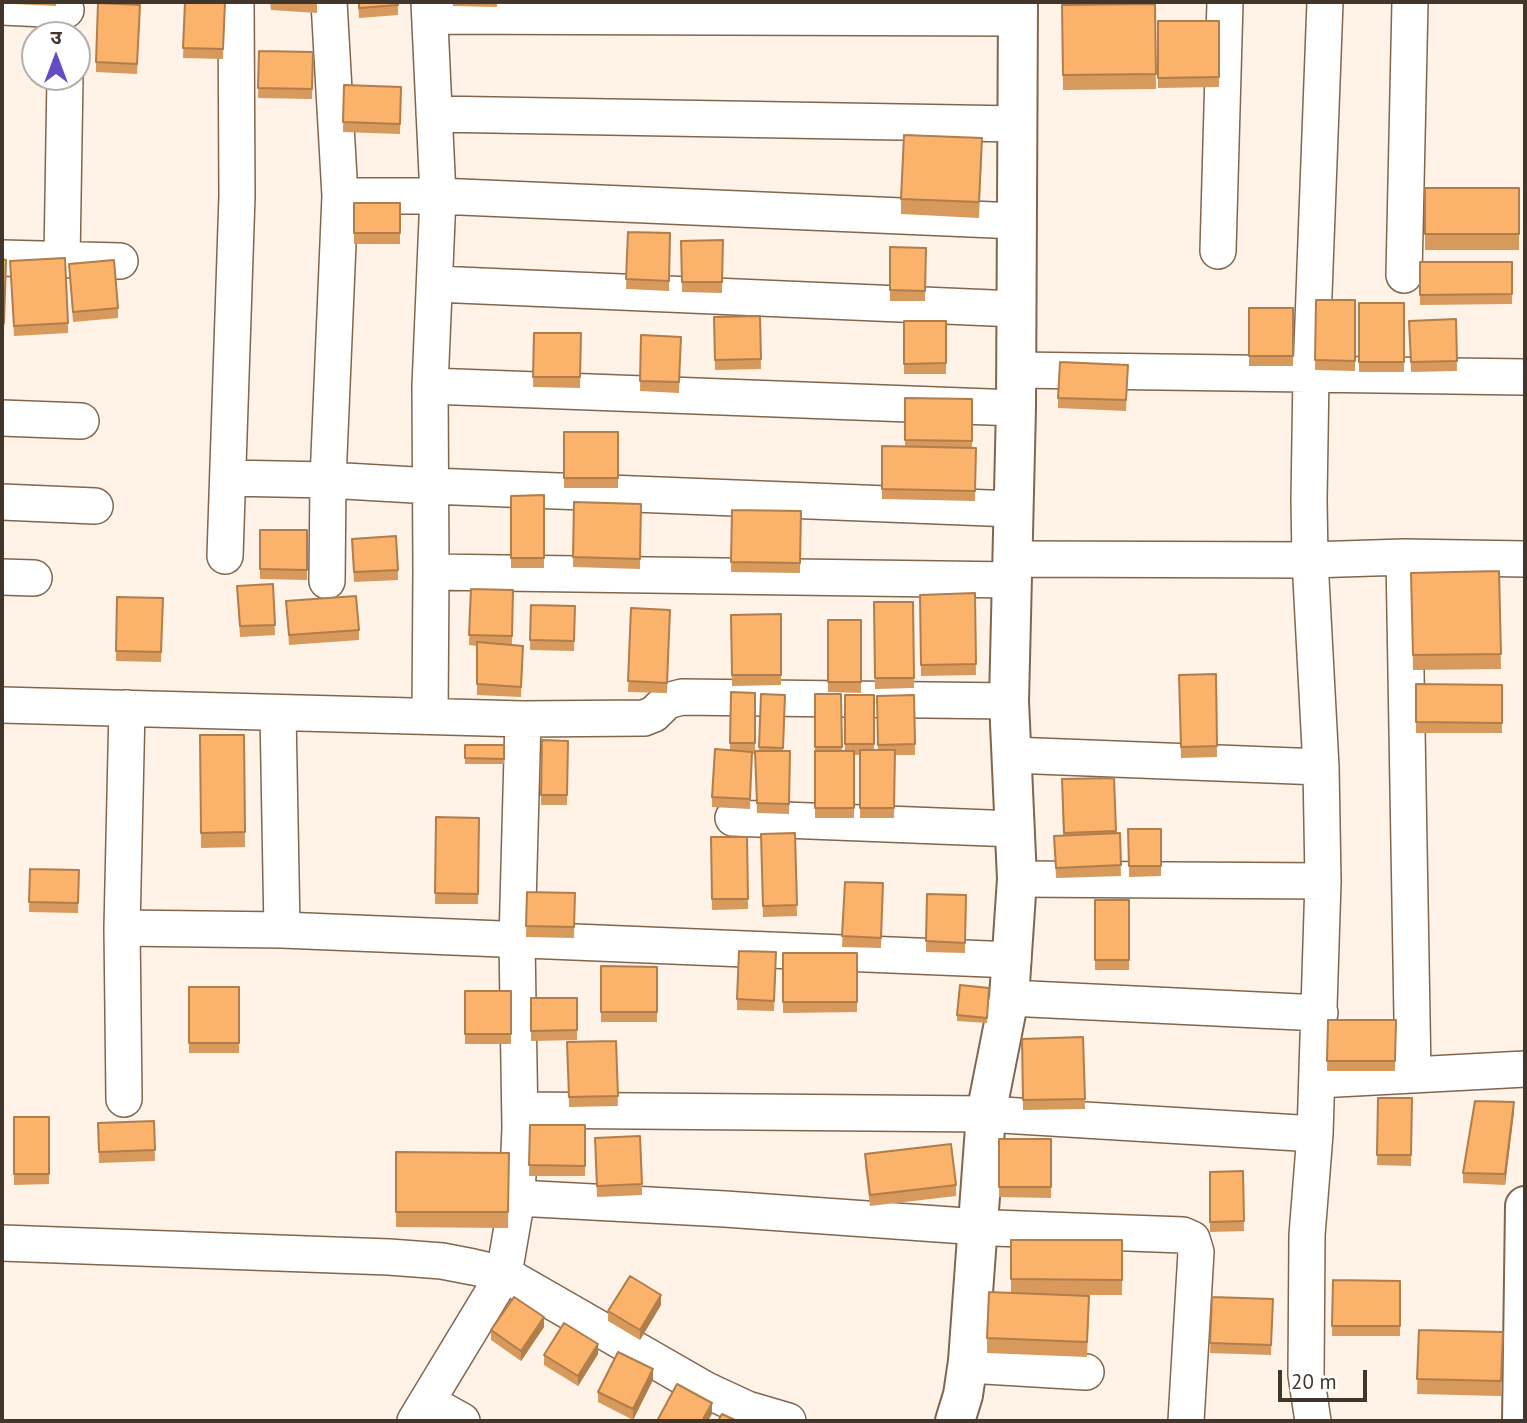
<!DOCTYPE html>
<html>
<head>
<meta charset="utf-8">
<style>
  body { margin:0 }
  #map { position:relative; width:1527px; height:1423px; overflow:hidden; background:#fff2e7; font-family:"PT Sans","Noto Sans Devanagari",sans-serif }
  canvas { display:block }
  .frame { position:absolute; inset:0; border:4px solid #42362b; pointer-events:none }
  .north { position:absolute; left:21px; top:21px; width:70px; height:70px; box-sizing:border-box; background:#fff; border:2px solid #b3afaa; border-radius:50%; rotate:0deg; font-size:19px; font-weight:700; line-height:28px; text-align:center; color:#42362b }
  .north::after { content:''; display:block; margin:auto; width:24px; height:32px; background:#654bc4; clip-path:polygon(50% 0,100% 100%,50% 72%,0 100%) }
  .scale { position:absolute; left:1278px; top:1370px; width:89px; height:32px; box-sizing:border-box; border:4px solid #42362b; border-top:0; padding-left:9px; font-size:21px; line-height:24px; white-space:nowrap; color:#42362b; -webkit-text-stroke:5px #fff; paint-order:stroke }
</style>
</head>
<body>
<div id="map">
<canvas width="1527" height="1423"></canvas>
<div class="frame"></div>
<div class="north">उ</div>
<div class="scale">20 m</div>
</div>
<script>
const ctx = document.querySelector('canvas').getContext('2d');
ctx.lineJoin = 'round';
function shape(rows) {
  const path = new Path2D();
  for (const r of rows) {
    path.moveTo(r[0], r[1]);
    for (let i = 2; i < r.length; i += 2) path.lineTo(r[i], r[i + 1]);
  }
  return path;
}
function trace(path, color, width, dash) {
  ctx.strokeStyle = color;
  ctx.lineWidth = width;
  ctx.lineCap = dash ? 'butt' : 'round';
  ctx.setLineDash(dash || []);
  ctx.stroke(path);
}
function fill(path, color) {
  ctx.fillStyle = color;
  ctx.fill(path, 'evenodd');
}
const street = shape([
  [429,2,438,196,430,386,431,572,1012,580],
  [2,7,66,10],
  [430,16,1018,18],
  [434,114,1018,124],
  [340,196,438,196,1017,221],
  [1218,251,1225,2],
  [2,258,120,261],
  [62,259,65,77],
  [1404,275,1410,2],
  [435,284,1016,309],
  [1016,370,1525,377],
  [430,386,1016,408],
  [2,418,81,421],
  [228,478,328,480,431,486,1014,509],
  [2,502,95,506],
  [225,556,237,196,236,2],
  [1404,557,1413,1075],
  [1012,559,1310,560,1404,557,1525,559],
  [2,577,34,578],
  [327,581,328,480,340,196,329,2],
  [2,705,523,719,644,718,654,714,667,701,682,697,1009,701],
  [278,713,282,930],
  [430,716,431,572],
  [1011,755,1321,767],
  [733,818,1015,829],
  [1017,879,1323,881],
  [122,928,282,930,1013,960],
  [1009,998,1320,1013],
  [1318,1080,1525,1069],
  [124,1099,122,928,127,708],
  [520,1110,986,1114,1315,1134],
  [517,1198,725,1209,994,1228,1183,1235,1192,1239,1196,1252,1186,1421],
  [2,1243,389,1257,442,1261,473,1267,504,1274,706,1390,747,1409,788,1421],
  [968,1365,1086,1372],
  [428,1402,462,1421],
  [415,1421,504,1274,517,1198,520,1128,517,941,523,719],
  [1313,1421,1306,1375,1307,1235,1315,1134,1323,881,1321,767,1310,560,1309,500,1311,374,1325,2]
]);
const secondary = shape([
  [955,1421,963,1395,968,1361,986,1114,1009,998,1017,879,1009,701,1016,408,1018,2],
  [1522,1421,1525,1206]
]);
const wall = shape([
  [14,2,56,2,56,6,14,4],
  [185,2,225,2,223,59,183,58],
  [270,2,317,2,317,13,271,10],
  [358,2,398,2,398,15,359,18],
  [453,2,497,2,497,7,453,6],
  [1155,4,1156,89,1063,90,1062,5],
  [140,16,137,74,96,72,96,62],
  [1158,21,1219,21,1219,87,1158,88],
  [259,51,313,52,312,99,258,98],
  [344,85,401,87,400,134,343,132],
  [982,153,979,218,901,214,901,199],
  [1425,188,1519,188,1519,250,1425,250],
  [354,203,400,203,400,244,354,244],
  [628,232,670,233,669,291,626,289],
  [723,240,722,293,682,292,681,241],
  [890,247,926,248,925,301,890,301],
  [2,259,6,260,4,333,2,333],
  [10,261,68,323,68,333,14,336],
  [1420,262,1512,262,1512,304,1420,305],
  [69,264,118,308,118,318,73,322],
  [1316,300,1355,300,1355,371,1315,370],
  [1359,303,1404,303,1404,372,1359,372],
  [1249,308,1293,308,1293,366,1249,366],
  [760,316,761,369,715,370,714,317],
  [1456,319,1457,371,1411,372,1409,321],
  [904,321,946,321,946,374,904,374],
  [534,333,581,333,580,388,533,387],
  [641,335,681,337,679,393,640,391],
  [1128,365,1126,411,1058,408,1058,398],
  [905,398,972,399,972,448,976,448,975,501,882,499,882,446,905,446],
  [564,432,618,432,618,488,564,488],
  [544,495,544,568,511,568,511,496],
  [574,502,641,504,640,569,573,567],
  [732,510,801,511,800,573,731,572],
  [260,530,307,530,307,580,260,579],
  [352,539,398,570,398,580,354,582],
  [1499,571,1501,669,1413,670,1411,573],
  [273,584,275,635,240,637,237,586],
  [471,589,513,590,512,645,523,646,521,697,477,695,477,646,469,645],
  [975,593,976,675,921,676,920,595],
  [117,597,163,598,161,662,116,661],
  [286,601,359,630,359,640,289,645],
  [874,602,913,602,914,688,875,689],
  [531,605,575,606,574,651,530,650],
  [631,608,670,620,667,693,628,692],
  [781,614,781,685,732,686,731,615],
  [828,620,861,620,861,693,828,692],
  [1216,674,1217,757,1181,758,1179,675],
  [1416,684,1502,685,1502,733,1416,733],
  [731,692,755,693,755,751,759,751,761,694,785,706,783,751,790,751,789,814,757,813,755,754,752,754,750,809,712,807,712,797,730,750],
  [815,694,841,694,842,751,845,751,845,695,874,695,874,750,878,750,877,696,914,695,915,755,895,755,894,818,860,818,860,755,854,755,854,818,815,818],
  [200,735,244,735,245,847,201,848],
  [542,740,568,741,567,805,541,805],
  [465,745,504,745,504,764,465,764],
  [1114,778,1116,833,1120,833,1121,876,1056,878,1054,836,1063,835,1062,779],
  [436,817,479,818,478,904,435,904],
  [1128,829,1161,829,1161,876,1129,877],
  [795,833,797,916,763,917,761,834],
  [711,837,747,837,748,909,712,910],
  [30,869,79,870,78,913,29,912],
  [845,882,883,883,881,948,842,947],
  [527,892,575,893,574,938,526,937],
  [927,894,966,895,965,953,926,952],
  [1095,900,1129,900,1129,970,1095,970],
  [783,953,857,953,857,1012,783,1013],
  [776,963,774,1011,737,1010,737,999],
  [601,966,657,967,657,1022,601,1022],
  [189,987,239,987,239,1053,189,1053],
  [989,988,987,1023,957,1021,957,1015],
  [465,991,511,991,511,1044,465,1044],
  [531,998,577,998,577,1040,531,1041],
  [1328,1020,1396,1020,1395,1071,1327,1071],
  [1083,1037,1085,1109,1023,1110,1022,1039],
  [616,1041,618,1106,569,1107,567,1042],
  [1378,1098,1412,1098,1411,1166,1377,1165],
  [1514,1112,1505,1185,1463,1183,1463,1173],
  [14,1117,49,1117,49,1184,14,1185],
  [154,1121,155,1161,99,1163,98,1123],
  [530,1125,585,1125,585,1176,529,1176],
  [999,1139,1051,1139,1051,1198,999,1197],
  [595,1149,642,1184,642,1195,597,1197],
  [396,1152,509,1153,508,1228,396,1227],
  [865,1154,956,1185,956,1196,870,1206,865,1165],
  [1243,1171,1244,1231,1210,1232,1210,1172],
  [1011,1240,1122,1240,1122,1295,1055,1295,1089,1311,1087,1357,987,1353,987,1338,1011,1293],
  [1333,1280,1400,1281,1400,1336,1332,1336],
  [1212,1297,1273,1299,1271,1355,1210,1353],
  [661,1305,640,1340,608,1321,608,1311],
  [544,1327,521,1361,491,1340,491,1330],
  [1419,1330,1503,1332,1501,1396,1417,1394],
  [598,1354,578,1386,544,1365,544,1355],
  [653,1380,633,1420,598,1402,598,1392]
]);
const shadedWall = shape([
  [1514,1102,1514,1112,1505,1185,1505,1174],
  [661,1295,661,1305,640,1340,640,1330],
  [544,1317,544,1327,521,1361,521,1351],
  [598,1344,598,1354,578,1386,578,1376],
  [653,1369,653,1380,633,1420,633,1409],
  [712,1403,712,1414,708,1421,702,1421]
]);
const building = shape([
  [185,2,225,2,223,49,183,48,185,2],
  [359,2,398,2,398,5,359,8,359,2],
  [98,3,140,5,137,64,96,62,98,3],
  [1155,4,1156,74,1063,75,1062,5,1155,4],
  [1158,21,1219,21,1219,77,1158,78,1158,21],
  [259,51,313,52,312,89,258,88,259,51],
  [344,85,401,87,400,124,343,122,344,85],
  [904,135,982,138,979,202,901,199,904,135],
  [1425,188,1519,188,1519,234,1425,234,1425,188],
  [354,203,400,203,400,233,354,233,354,203],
  [628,232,670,233,669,281,626,279,628,232],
  [723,240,722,282,682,282,681,241,723,240],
  [890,247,926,248,925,291,890,290,890,247],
  [65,258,68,323,14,326,10,261,65,258],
  [2,259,6,260,4,323,2,323,2,259],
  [114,260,118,308,73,312,69,264,114,260],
  [1420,262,1512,262,1512,294,1420,295,1420,262],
  [1316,300,1355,300,1355,361,1315,360,1316,300],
  [1359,303,1404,303,1404,362,1359,362,1359,303],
  [1249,308,1293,308,1293,356,1249,356,1249,308],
  [760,316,761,359,715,360,714,317,760,316],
  [1456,319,1457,361,1411,362,1409,321,1456,319],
  [904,321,946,321,946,363,904,364,904,321],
  [534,333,581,333,580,377,533,377,534,333],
  [641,335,681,337,679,382,640,381,641,335],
  [1060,362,1128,365,1126,400,1058,398,1060,362],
  [905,398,972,399,972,441,905,440,905,398],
  [564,432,618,432,618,478,564,478,564,432],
  [882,446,976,448,975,491,882,489,882,446],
  [544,495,544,558,511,558,511,496,544,495],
  [574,502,641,504,640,559,573,557,574,502],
  [732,510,801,511,800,563,731,562,732,510],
  [260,530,307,530,307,570,260,569,260,530],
  [396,536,398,570,354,572,352,539,396,536],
  [1499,571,1501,654,1413,655,1411,573,1499,571],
  [273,584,275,625,240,626,237,586,273,584],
  [471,589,513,590,512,636,469,635,471,589],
  [975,593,976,664,921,665,920,595,975,593],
  [356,596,359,630,289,635,286,601,356,596],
  [117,597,163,598,161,652,116,651,117,597],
  [874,602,913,602,914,678,875,678,874,602],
  [531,605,575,606,574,641,530,640,531,605],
  [631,608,670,610,667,683,628,681,631,608],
  [781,614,781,675,732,675,731,615,781,614],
  [828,620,861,620,861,682,828,682,828,620],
  [477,642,523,646,521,687,477,684,477,642],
  [1216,674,1217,746,1181,747,1179,675,1216,674],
  [1416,684,1502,685,1502,723,1416,722,1416,684],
  [731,692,755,693,755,743,730,743,731,692],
  [761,694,785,695,783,748,759,747,761,694],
  [815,694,841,694,842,747,815,747,815,694],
  [845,695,874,695,874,744,845,744,845,695],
  [914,695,915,744,878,745,877,696,914,695],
  [200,735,244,735,245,832,201,833,200,735],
  [542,740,568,741,567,795,541,795,542,740],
  [465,745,504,745,504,759,465,758,465,745],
  [715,749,752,752,750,799,712,797,715,749],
  [860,750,895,750,894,808,860,808,860,750],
  [755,751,790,751,789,804,757,803,755,751],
  [815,751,854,751,854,808,815,808,815,751],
  [1114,778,1116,831,1064,833,1062,779,1114,778],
  [436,817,479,818,478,894,435,893,436,817],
  [1128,829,1161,829,1161,866,1129,866,1128,829],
  [795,833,797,905,763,906,761,834,795,833],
  [1120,833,1121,865,1056,868,1054,836,1120,833],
  [711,837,747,837,748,899,712,899,711,837],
  [30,869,79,870,78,903,29,902,30,869],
  [845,882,883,883,881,938,842,936,845,882],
  [527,892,575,893,574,927,526,926,527,892],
  [927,894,966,895,965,943,926,941,927,894],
  [1095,900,1129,900,1129,960,1095,960,1095,900],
  [739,951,776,952,774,1001,737,999,739,951],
  [783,953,857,953,857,1002,783,1002,783,953],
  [601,966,657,967,657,1012,601,1012,601,966],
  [960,985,989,988,987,1018,957,1015,960,985],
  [189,987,239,987,239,1043,189,1043,189,987],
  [465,991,511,991,511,1034,465,1034,465,991],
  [531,998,577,998,577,1030,531,1031,531,998],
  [1328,1020,1396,1020,1395,1061,1327,1061,1328,1020],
  [1083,1037,1085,1099,1023,1100,1022,1039,1083,1037],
  [616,1041,618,1096,569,1097,567,1042,616,1041],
  [1378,1098,1412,1098,1411,1155,1377,1155,1378,1098],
  [1475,1101,1514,1102,1505,1174,1463,1173,1475,1101],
  [14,1117,49,1117,49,1174,14,1174,14,1117],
  [154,1121,155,1150,99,1152,98,1123,154,1121],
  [530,1125,585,1125,585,1166,529,1165,530,1125],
  [640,1136,642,1184,597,1186,595,1138,640,1136],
  [999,1139,1051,1139,1051,1187,999,1187,999,1139],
  [951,1144,956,1185,870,1195,865,1154,951,1144],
  [396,1152,509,1153,508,1212,396,1212,396,1152],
  [1243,1171,1244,1221,1210,1222,1210,1172,1243,1171],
  [1011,1240,1122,1240,1122,1280,1011,1279,1011,1240],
  [630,1276,661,1295,640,1330,608,1311,630,1276],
  [1333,1280,1400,1281,1400,1326,1332,1326,1333,1280],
  [989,1292,1089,1296,1087,1342,987,1338,989,1292],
  [514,1297,544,1317,521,1351,491,1330,514,1297],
  [1212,1297,1273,1299,1271,1345,1210,1343,1212,1297],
  [564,1323,598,1344,578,1376,544,1355,564,1323],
  [1419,1330,1503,1332,1501,1381,1417,1379,1419,1330],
  [618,1352,653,1369,633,1409,598,1392,618,1352],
  [677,1384,712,1403,702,1421,657,1421,677,1384],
  [722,1414,737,1421,718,1421,722,1414]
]);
trace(street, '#81664e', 38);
trace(secondary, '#81664e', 42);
trace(street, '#fff', 35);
trace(secondary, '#fff', 38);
fill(wall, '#d8995c');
fill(shadedWall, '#b07d4b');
fill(building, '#fbb26b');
trace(building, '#b07d4b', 2);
</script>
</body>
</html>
